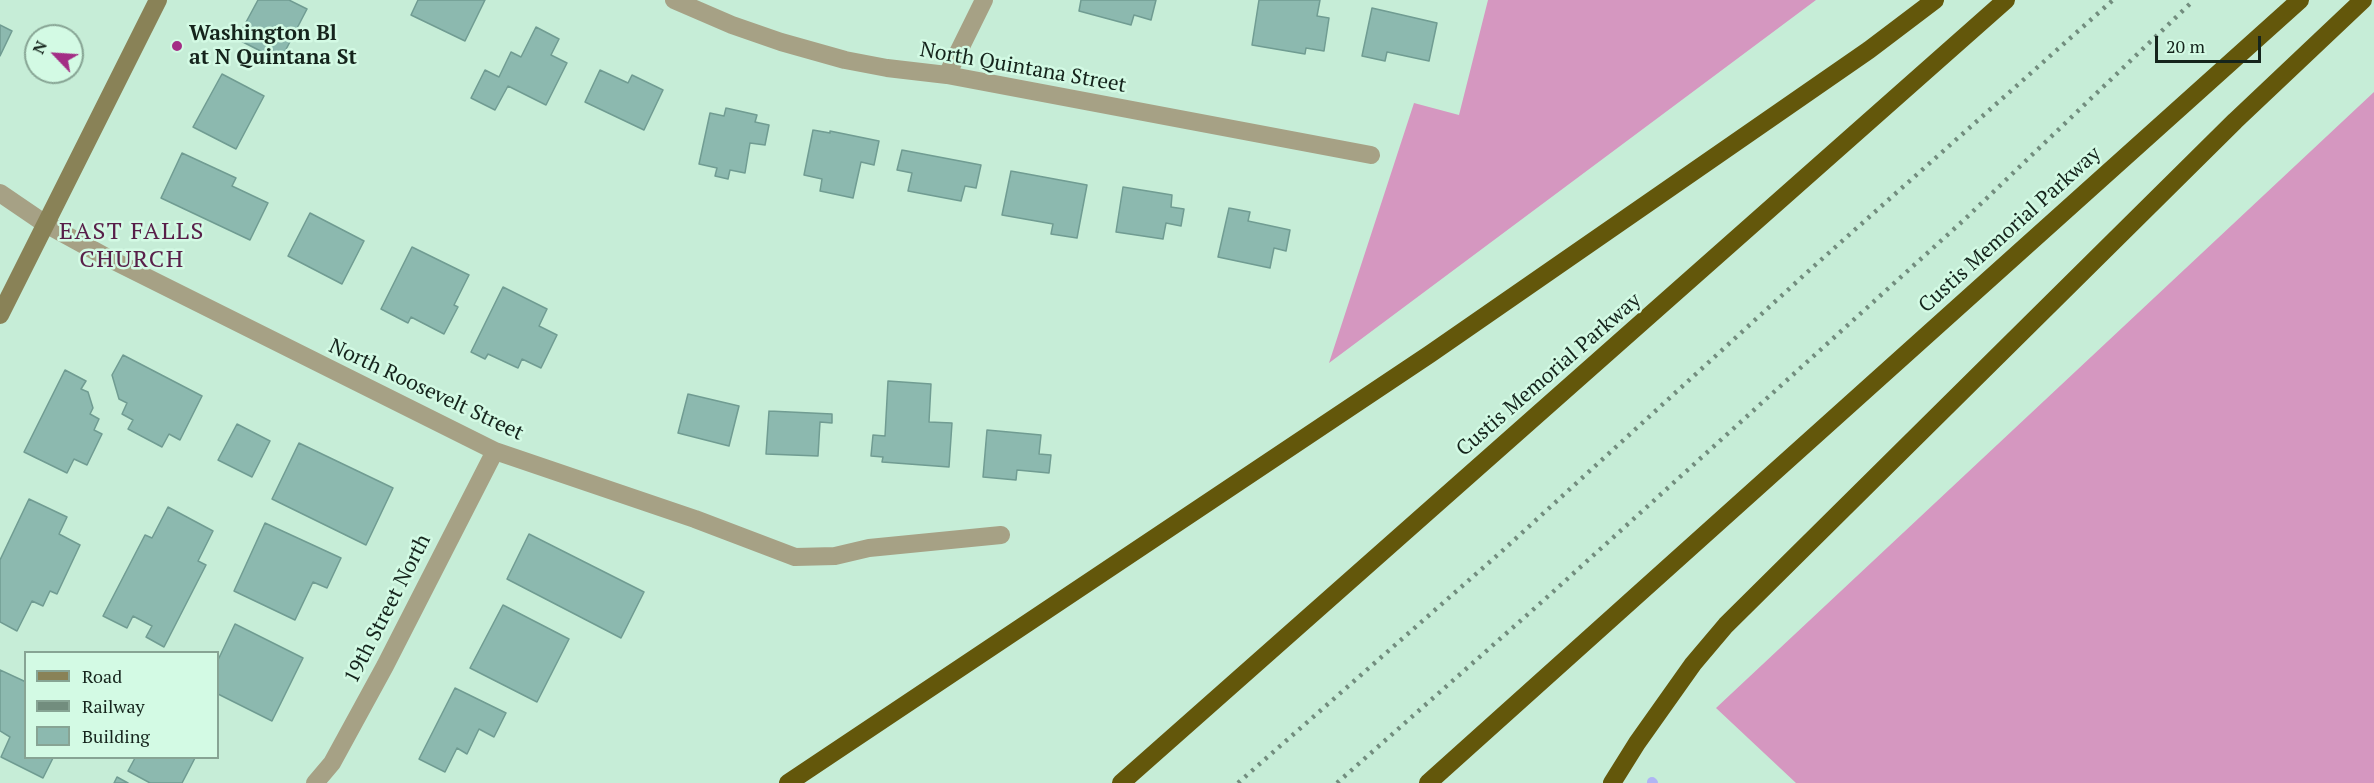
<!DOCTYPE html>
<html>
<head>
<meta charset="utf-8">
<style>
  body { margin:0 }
  #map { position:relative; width:2374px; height:783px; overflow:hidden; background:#c6edd7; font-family:"PT Serif",serif }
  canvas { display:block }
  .legend { position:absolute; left:24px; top:651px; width:195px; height:108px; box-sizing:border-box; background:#d3fae4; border:2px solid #87a494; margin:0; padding:8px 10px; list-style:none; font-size:18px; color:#15241c }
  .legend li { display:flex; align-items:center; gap:12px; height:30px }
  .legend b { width:30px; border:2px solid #87a494 }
  .north { position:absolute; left:24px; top:24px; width:60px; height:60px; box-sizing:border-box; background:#d3fae4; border:2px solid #87a494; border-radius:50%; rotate:295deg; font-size:16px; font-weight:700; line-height:24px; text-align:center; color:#15241c }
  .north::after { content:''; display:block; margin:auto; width:21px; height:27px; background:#a32d85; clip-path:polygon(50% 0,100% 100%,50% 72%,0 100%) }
  .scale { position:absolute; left:2155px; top:36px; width:106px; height:27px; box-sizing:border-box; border:3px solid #15241c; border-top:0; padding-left:8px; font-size:18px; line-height:21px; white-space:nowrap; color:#15241c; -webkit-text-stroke:4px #d3fae4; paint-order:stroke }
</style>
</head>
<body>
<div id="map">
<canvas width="2374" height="783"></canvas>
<ul class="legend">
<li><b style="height:8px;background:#898257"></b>Road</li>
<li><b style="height:8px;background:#728d7e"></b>Railway</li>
<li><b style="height:16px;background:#8cb9af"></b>Building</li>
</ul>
<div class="north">N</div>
<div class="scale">20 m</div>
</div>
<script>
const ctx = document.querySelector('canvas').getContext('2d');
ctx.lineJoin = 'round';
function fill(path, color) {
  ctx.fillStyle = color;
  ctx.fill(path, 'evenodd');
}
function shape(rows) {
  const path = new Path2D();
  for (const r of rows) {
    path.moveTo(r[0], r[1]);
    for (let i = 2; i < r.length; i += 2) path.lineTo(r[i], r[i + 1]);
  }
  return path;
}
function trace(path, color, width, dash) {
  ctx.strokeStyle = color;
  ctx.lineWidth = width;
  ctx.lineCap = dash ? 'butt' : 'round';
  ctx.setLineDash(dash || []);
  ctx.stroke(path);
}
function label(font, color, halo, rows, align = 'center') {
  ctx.font = font + ' "PT Serif",serif';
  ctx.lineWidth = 5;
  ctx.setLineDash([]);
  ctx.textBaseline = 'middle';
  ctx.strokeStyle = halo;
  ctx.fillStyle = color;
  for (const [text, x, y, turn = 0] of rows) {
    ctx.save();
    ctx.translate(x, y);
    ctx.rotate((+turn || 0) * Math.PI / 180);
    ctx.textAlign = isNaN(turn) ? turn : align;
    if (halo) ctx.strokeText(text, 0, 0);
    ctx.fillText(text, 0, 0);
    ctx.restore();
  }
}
const forest = shape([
  [1488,0,1816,0,1329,363,1414,103,1459,115],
  [2374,92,2374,783,1796,783,1716,708]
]);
const stream = shape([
  [1652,782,1653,783]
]);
const building = shape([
  [258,0,289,0,307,9,280,61,237,39,258,0],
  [418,0,485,0,465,41,411,15,418,0],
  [1081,0,1156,0,1151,20,1134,15,1131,25,1079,11,1081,0],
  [1259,0,1320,0,1317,16,1329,18,1324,51,1306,48,1305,54,1252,45,1259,0],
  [1372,8,1437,23,1429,61,1387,52,1385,61,1362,56,1372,8],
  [0,25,12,31,0,56,0,25],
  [536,27,559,39,551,55,567,63,546,105,508,86,495,110,471,98,485,70,499,77,511,52,521,57,536,27],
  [600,70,628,83,632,75,663,90,644,130,585,102,600,70],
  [222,74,264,96,236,149,193,127,222,74],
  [726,108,757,115,755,122,769,125,765,145,750,143,745,173,730,170,728,179,715,176,717,168,699,164,710,113,724,116,726,108],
  [813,130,830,133,830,131,879,141,874,165,861,162,853,198,820,191,822,179,804,175,813,130],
  [902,150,981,165,976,188,965,186,961,201,908,191,912,173,897,170,902,150],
  [182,153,236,178,232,186,268,203,250,240,161,198,182,153],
  [1011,171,1087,185,1077,238,1051,234,1053,224,1002,215,1011,171],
  [1123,187,1172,195,1171,207,1184,209,1181,226,1166,223,1163,239,1116,232,1123,187],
  [1229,208,1250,212,1248,221,1290,230,1286,251,1274,248,1270,268,1218,257,1229,208],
  [310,213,364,241,342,284,288,256,310,213],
  [412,247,469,275,454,305,458,307,444,334,411,317,408,323,381,309,412,247],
  [503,287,547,309,539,326,557,335,541,368,522,359,518,368,488,354,485,359,471,352,503,287],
  [123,355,202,396,180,440,169,434,162,447,128,429,133,420,122,414,127,403,119,399,112,375,123,355],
  [65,370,86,381,81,389,88,392,93,408,90,414,99,419,94,430,102,434,87,465,74,459,67,473,24,452,65,370],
  [888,381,931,384,929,422,952,423,949,467,882,462,883,457,871,456,873,435,885,436,888,381],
  [688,394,739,406,729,446,678,433,688,394],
  [769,411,832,414,832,423,820,422,818,456,766,454,769,411],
  [237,424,270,441,252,477,218,460,237,424],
  [987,430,1041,435,1039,454,1051,455,1049,473,1017,470,1016,480,983,477,987,430],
  [299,443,393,488,366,545,272,499,299,443],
  [29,499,67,517,59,534,80,545,57,594,50,591,43,606,32,601,17,631,0,622,0,560,29,499],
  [168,507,213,531,198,561,206,565,164,647,146,637,152,626,133,616,127,628,103,616,145,535,152,538,168,507],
  [265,523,341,558,327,588,313,582,295,620,234,591,265,523],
  [529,534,644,592,621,638,507,579,529,534],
  [503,605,569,639,537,702,470,668,503,605],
  [235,624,303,658,272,721,218,694,218,660,235,624],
  [0,670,26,682,26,758,53,758,43,778,1,757,10,737,0,731,0,670],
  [455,688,506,713,494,737,479,729,467,754,457,748,445,772,419,759,455,688],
  [135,758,195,758,182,783,150,783,128,771,135,758],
  [117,777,128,783,114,783,117,777]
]);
const minor = shape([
  [674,0,732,25,781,42,845,60,887,68,947,75,1371,155],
  [947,75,984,0],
  [0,193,44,223,106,257,495,451,695,519,795,557,835,556,869,548,1001,535],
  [315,783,332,763,385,666,495,451]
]);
const secondary = shape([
  [0,315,158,0]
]);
const motorway = shape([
  [788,783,1430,354,1869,50,1935,0],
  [1121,783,2006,0],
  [1428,783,2300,0],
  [1612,783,1637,743,1693,664,1726,625,2235,121,2363,0]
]);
const rail = shape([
  [1238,783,1501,552,1813,267,2113,0],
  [1337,783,1544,600,1965,219,2194,0]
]);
const markers = [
  [177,46,6,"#a32d85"]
];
const poiNames = [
  ["Washington Bl",189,34],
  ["at N Quintana St",189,58]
];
const streetNames = [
  ["North Quintana Street",1023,68,10],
  ["Custis Memorial Parkway",2010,230,-42],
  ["Custis Memorial Parkway",1549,375,-41],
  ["North Roosevelt Street",426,390,25],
  ["19th Street North",388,609,-63]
];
const quarterNames = [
  ["EAST FALLS",132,232],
  ["CHURCH",132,260]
];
fill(forest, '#d597c0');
trace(stream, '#afb5f4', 10);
fill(building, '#8cb9af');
trace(building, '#709c92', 1.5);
trace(minor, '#a6a185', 18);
trace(secondary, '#898257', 18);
trace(motorway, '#63570b', 18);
trace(rail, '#728d7e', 4.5, [3, 6]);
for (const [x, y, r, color] of markers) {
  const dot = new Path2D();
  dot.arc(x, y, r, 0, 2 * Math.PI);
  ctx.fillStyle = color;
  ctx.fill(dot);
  trace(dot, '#d3fae4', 2);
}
label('bold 21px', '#15241c', '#d3fae4', poiNames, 'left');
label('21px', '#15241c', '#d3fae4', streetNames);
ctx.letterSpacing = '1.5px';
label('24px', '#581f49', '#d3fae4', quarterNames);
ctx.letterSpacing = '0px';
</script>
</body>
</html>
